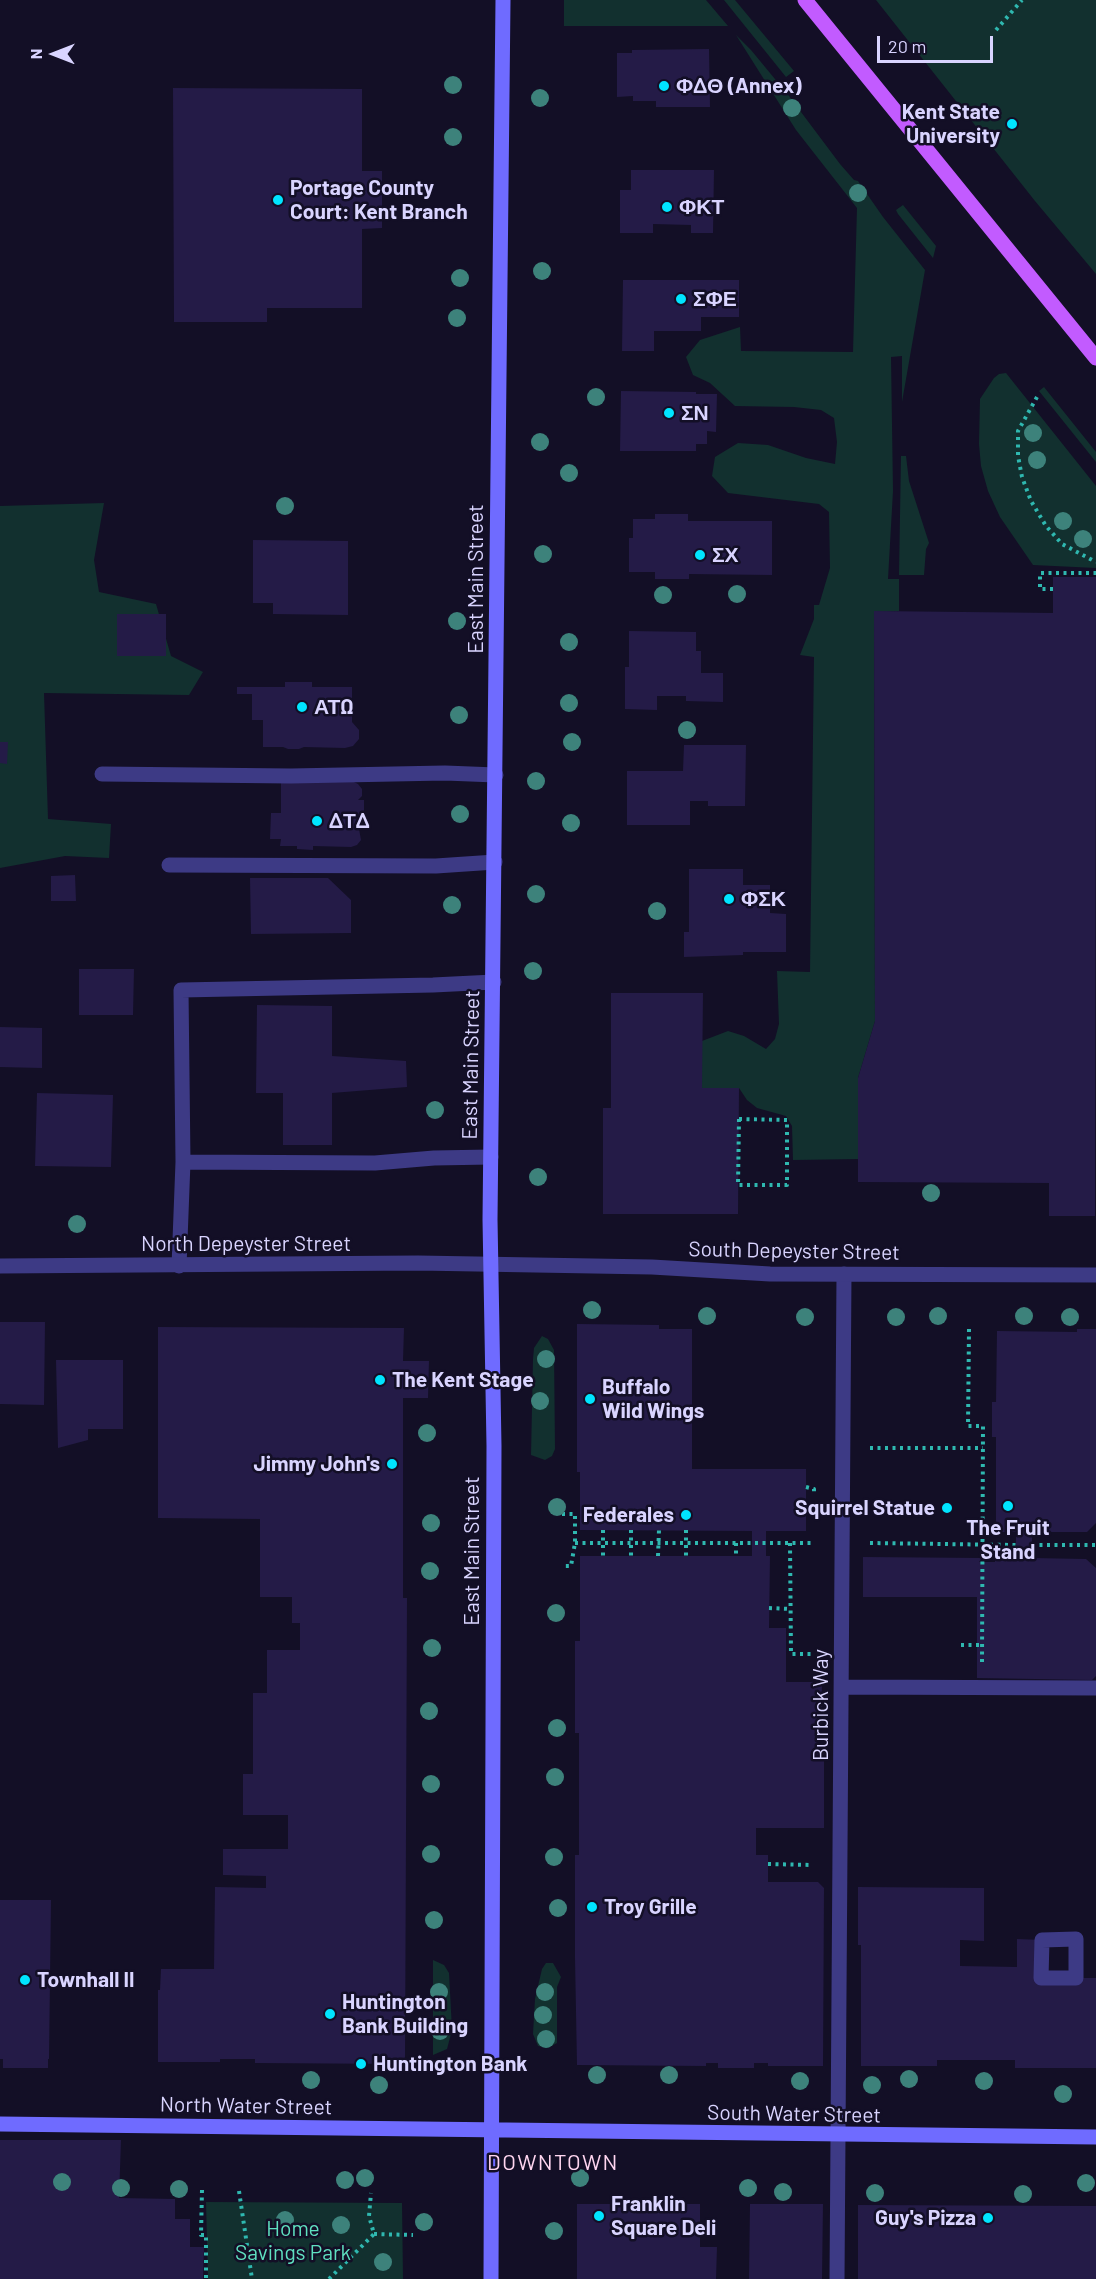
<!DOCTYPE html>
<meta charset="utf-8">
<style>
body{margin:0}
#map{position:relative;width:1096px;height:2279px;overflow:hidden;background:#130f26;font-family:Barlow,sans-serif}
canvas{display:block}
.north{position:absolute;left:24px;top:24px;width:60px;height:60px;-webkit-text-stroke:4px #130f26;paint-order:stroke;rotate:270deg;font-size:16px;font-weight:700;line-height:24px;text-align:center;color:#d9d4ff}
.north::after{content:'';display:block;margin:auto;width:21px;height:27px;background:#d9d4ff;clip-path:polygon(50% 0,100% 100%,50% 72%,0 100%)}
.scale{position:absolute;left:877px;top:36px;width:116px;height:27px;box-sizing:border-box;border:3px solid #d9d4ff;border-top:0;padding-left:8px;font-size:18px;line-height:21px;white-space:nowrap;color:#d9d4ff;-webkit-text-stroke:4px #130f26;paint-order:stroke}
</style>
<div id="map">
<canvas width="1096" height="2279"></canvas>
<div class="north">N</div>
<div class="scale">20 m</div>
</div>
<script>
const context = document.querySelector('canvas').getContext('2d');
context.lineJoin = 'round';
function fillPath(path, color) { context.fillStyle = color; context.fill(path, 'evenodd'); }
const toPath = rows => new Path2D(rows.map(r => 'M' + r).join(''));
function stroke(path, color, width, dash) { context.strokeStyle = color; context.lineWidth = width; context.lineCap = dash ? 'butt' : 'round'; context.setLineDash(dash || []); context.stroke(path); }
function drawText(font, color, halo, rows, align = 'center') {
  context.font = font + ' Barlow,sans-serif'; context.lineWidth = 5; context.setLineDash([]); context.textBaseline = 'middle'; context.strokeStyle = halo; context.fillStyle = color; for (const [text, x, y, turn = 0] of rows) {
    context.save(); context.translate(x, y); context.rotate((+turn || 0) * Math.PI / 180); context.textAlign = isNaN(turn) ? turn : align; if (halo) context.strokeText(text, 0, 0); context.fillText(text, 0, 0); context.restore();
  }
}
const green = toPath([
 [564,0,706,0,728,26,564,26],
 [724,0,735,0,794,71,786,77],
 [876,0,1096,0,1096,274,1035,201],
 [736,35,751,50,789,96,840,164,854,180,858,181,883,217,925,270,902,402,902,356,891,357,893,491,888,579,899,579,899,611,874,612,875,1021,858,1078,858,1159,793,1160,792,1126,786,1116,757,1108,747,1100,739,1088,702,1088,702,1041,728,1031,744,1036,766,1049,775,1039,779,1024,777,971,810,972,814,657,800,655,814,619,814,605,819,605,830,568,829,512,819,504,728,493,712,476,715,457,738,443,768,445,806,458,835,464,837,442,834,418,821,410,794,407,735,406,710,383,693,375,686,357,700,340,740,327,741,351,853,352,857,208,796,130],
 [903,205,936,246,933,258,898,214,896,210],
 [1006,373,1096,486,1096,568,1033,565,1000,517,988,491,981,466,979,444,980,399,994,378,999,374],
 [1044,387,1096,452,1096,462,1039,391],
 [901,456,906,456,909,481,929,543,926,549,924,575,899,575],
 [104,503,94,560,99,592,156,604,171,656,203,672,189,695,44,693,48,819,111,824,109,858,65,856,0,868,0,506],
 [542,1336,548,1339,554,1350,555,1449,552,1456,545,1460,531,1455,533,1359,534,1348],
 [433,1960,444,1965,449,1973,452,2030,447,2049,433,2055],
 [546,1963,553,1963,561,1977,557,1987,557,2043,548,2048,538,2046,533,2034,535,1999,542,1969],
 [206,2202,402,2203,403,2279,208,2279]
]);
const building = toPath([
 [709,49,710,107,656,107,656,101,633,101,633,96,617,97,617,53,632,53,632,50],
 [173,88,362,89,362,171,382,171,382,228,362,229,362,308,267,308,267,322,174,322],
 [631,170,714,170,713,233,691,233,691,225,653,224,653,233,620,233,620,190,631,190],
 [623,280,739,280,739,317,701,317,701,331,654,331,654,351,622,351],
 [621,391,696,392,696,394,717,394,716,432,707,431,707,444,696,444,696,451,620,451],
 [655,514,688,514,688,521,772,521,772,575,689,574,689,579,655,579,655,572,629,572,629,538,633,538,633,519,655,519],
 [253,540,348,541,348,615,273,614,273,603,253,603],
 [1053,577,1096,577,1095,1216,1049,1216,1049,1183,858,1182,858,1078,875,1021,874,611,1053,613],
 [117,614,166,614,166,656,117,656],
 [629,631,696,632,696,651,701,651,701,673,723,673,723,702,686,701,686,696,657,696,657,710,625,709,625,667,629,667],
 [285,682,312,682,312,687,352,687,352,722,359,730,359,739,353,746,345,748,304,747,299,749,288,749,283,747,263,747,263,720,252,720,252,694,237,694,237,687,285,687],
 [0,742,8,742,7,764,0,763],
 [684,745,746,745,745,806,708,806,708,801,690,801,690,825,627,825,627,771,683,771],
 [281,781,352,781,358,784,362,789,362,796,358,800,364,800,364,829,359,829,361,840,357,845,351,847,313,846,313,850,297,849,297,846,280,846,281,839,270,839,271,813,281,813],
 [689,869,743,869,743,885,770,885,770,913,786,914,786,952,743,952,743,955,684,957,684,932,689,932],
 [75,875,76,901,51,901,51,876],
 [250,878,328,878,351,900,351,933,251,934],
 [79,969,134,969,133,1015,79,1015],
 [611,993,703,993,702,1088,739,1088,738,1214,603,1214,603,1108,611,1108],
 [257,1005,332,1006,332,1056,406,1061,407,1087,332,1093,332,1145,283,1145,283,1093,256,1093],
 [0,1027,42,1028,42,1068,0,1067],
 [37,1093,113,1095,111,1167,35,1166],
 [0,1322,45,1322,44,1405,0,1404],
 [577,1324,659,1325,659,1329,692,1329,692,1469,806,1469,806,1531,766,1531,766,1556,770,1556,769,1628,786,1628,786,1682,822,1682,821,1734,824,1734,824,1828,756,1828,756,1855,768,1855,768,1882,818,1882,824,1888,823,2066,768,2066,768,2063,754,2063,754,2068,718,2068,718,2063,706,2063,706,2066,577,2065,575,1958,575,1855,579,1855,579,1733,575,1733,575,1641,580,1641,580,1556,752,1556,752,1531,580,1530,580,1472,577,1472],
 [158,1327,404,1328,403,1361,429,1361,428,1398,403,1398,403,1598,407,1598,405,2064,255,2063,255,2059,220,2059,220,2062,158,2062,158,1990,160,1990,161,1969,214,1969,215,1887,266,1888,266,1876,223,1875,223,1849,288,1849,288,1815,243,1815,243,1774,253,1774,253,1693,267,1693,267,1650,300,1650,300,1623,292,1623,292,1597,260,1597,260,1519,158,1518],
 [1077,1329,1096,1329,1096,1523,1087,1532,1032,1532,1032,1558,1086,1559,1096,1568,1096,1676,1092,1680,977,1678,977,1597,863,1597,863,1557,982,1558,979,1562,995,1562,995,1558,1016,1558,1016,1532,996,1532,996,1437,992,1437,992,1402,996,1402,997,1331,1077,1332],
 [56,1360,123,1360,123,1429,88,1429,88,1440,58,1448],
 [858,1887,984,1888,984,1941,960,1940,960,1966,1017,1967,1017,1939,1042,1940,1041,1978,1096,1978,1096,2068,1015,2068,1015,2060,937,2060,937,2066,861,2066,861,1945,858,1945],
 [0,1900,51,1900,49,2059,48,2059,48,2068,3,2068,3,2059,0,2059],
 [0,2140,121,2140,119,2198,175,2199,175,2219,190,2219,190,2247,204,2247,203,2279,0,2279],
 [577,2204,700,2204,700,2247,717,2247,716,2279,577,2279],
 [750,2204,823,2204,822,2279,749,2279],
 [858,2205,1096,2206,1096,2279,858,2279]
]);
const path = toPath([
 [996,30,1022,0],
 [1037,397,1018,431,1018,456,1022,477,1031,501,1046,526,1062,544,1096,562],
 [1053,589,1040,589,1040,573,1096,573],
 [739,1119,787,1120,787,1185,738,1185,739,1119],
 [969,1329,968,1426,983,1426,982,1662],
 [870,1448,983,1448],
 [806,1487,814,1489,814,1492],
 [562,1514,575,1514,575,1543,571,1566,562,1566],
 [603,1530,603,1556],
 [631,1530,631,1556],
 [686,1530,686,1556],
 [575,1543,814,1543],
 [736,1543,736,1556],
 [790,1543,791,1654,815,1654],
 [870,1543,1016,1545],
 [1032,1545,1096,1545],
 [658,1556,659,1530],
 [769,1608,790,1609],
 [961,1645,982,1645],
 [768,1864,813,1865],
 [202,2190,201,2235,206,2235,206,2279],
 [239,2191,252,2279],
 [374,2234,413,2235],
 [329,2279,374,2234,369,2216,371,2193]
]);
const lane = toPath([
 [102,774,291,776,445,773,496,775],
 [169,865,436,866,495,862],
 [183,1162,375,1163,434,1158,491,1157],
 [179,1266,183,1162,181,990,433,985,494,982],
 [842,1687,1096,1688],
 [837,2279,844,1274]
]);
const street = toPath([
 [0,1266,418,1263,652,1267,770,1274,1096,1275],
 [1076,1939,1076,1978,1041,1978,1042,1940,1076,1939]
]);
const secondary = toPath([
 [0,2124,1096,2137],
 [491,2279,494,1446,490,1219,503,0]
]);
const primary = toPath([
 [805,0,1096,358]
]);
const trees = [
 [453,85],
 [540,98],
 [792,108],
 [453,137],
 [858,193],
 [542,271],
 [460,278],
 [457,318],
 [596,397],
 [1033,433],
 [540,442],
 [1037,460],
 [569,473],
 [285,506],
 [1063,521],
 [1083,539],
 [543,554],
 [737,594],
 [663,595],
 [457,621],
 [569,642],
 [569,703],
 [459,715],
 [687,730],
 [572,742],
 [536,781],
 [460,814],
 [571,823],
 [536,894],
 [452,905],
 [657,911],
 [533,971],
 [435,1110],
 [538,1177],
 [931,1193],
 [77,1224],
 [592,1310],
 [707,1316],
 [938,1316],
 [1024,1316],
 [805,1317],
 [896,1317],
 [1070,1317],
 [546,1359],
 [540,1401],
 [427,1433],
 [557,1507],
 [431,1523],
 [430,1571],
 [556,1613],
 [432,1648],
 [429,1711],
 [557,1728],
 [555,1777],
 [431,1784],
 [431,1854],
 [554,1857],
 [558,1908],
 [434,1920],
 [439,1992],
 [545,1992],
 [543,2015],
 [440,2031],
 [546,2039],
 [597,2075],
 [669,2075],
 [909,2079],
 [311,2080],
 [800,2081],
 [984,2081],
 [379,2085],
 [872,2085],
 [1063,2094],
 [365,2178],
 [580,2178],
 [345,2180],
 [62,2182],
 [1086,2183],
 [121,2188],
 [748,2188],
 [179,2189],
 [783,2192],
 [875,2193],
 [1023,2194],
 [285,2220],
 [424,2222],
 [341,2225],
 [554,2231],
 [383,2262]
];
const markers = [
 [664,86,6,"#00e5ff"],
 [1012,124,6,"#00e5ff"],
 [278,200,6,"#00e5ff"],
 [667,207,6,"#00e5ff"],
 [681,299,6,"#00e5ff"],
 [669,413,6,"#00e5ff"],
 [700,555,6,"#00e5ff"],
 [302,707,6,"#00e5ff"],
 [317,821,6,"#00e5ff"],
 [729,899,6,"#00e5ff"],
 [380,1380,6,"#00e5ff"],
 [590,1399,6,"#00e5ff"],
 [392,1464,6,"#00e5ff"],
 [1008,1506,6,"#00e5ff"],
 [947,1508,6,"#00e5ff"],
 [686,1515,6,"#00e5ff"],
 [592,1907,6,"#00e5ff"],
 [25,1980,6,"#00e5ff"],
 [330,2014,6,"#00e5ff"],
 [361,2064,6,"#00e5ff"],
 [599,2216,6,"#00e5ff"],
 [988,2218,6,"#00e5ff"]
];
const poiNames = [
 ["ΦΔΘ (Annex)",676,86],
 ["Kent State",1000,112,"right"],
 ["University",1000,136,"right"],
 ["Portage County",290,188],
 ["Court: Kent Branch",290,212],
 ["ΦΚΤ",679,207],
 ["ΣΦΕ",693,299],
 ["ΣΝ",681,413],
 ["ΣΧ",712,555],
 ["ΑΤΩ",314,707],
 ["ΔΤΔ",329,821],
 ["ΦΣΚ",741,899],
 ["The Kent Stage",392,1380],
 ["Buffalo",602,1387],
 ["Wild Wings",602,1411],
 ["Jimmy John's",380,1464,"right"],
 ["Squirrel Statue",935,1508,"right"],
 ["Federales",674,1515,"right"],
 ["The Fruit",1008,1528,"center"],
 ["Stand",1008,1552,"center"],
 ["Troy Grille",604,1907],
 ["Townhall II",37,1980],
 ["Huntington",342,2002],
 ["Bank Building",342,2026],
 ["Huntington Bank",373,2064],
 ["Franklin",611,2204],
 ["Square Deli",611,2228],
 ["Guy's Pizza",976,2218,"right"]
];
const streetNames = [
 ["East Main Street",476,579,-90],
 ["East Main Street",471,1065,-89],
 ["North Depeyster Street",246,1244],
 ["South Depeyster Street",794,1251,1],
 ["East Main Street",472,1551,-90],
 ["Burbick Way",821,1705,-90],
 ["North Water Street",246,2106,1],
 ["South Water Street",794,2114,1]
];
const parkNames = [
 ["Home",293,2229],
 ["Savings Park",293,2253]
];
const neighbourhoodNames = [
 ["DOWNTOWN",553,2163]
];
fillPath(green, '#12302f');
fillPath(building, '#241b47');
stroke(path, '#2fb8b0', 4, [3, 4.5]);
stroke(lane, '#3d3a85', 15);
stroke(street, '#3d3a85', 15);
stroke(secondary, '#6f6bff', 15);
stroke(primary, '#c25bff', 15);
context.fillStyle = '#3d827b';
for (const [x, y] of trees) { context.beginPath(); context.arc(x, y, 9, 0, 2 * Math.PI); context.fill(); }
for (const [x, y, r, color] of markers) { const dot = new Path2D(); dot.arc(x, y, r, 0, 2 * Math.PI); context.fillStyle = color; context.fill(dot); stroke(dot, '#130f26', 2); }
drawText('bold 21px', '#d9d4ff', '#130f26', poiNames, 'left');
drawText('21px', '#d9d4ff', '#130f26', streetNames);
drawText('21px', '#5fe0c0', '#130f26', parkNames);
context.letterSpacing = '1.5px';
drawText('22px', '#ffd6f0', '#130f26', neighbourhoodNames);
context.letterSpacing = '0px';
</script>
